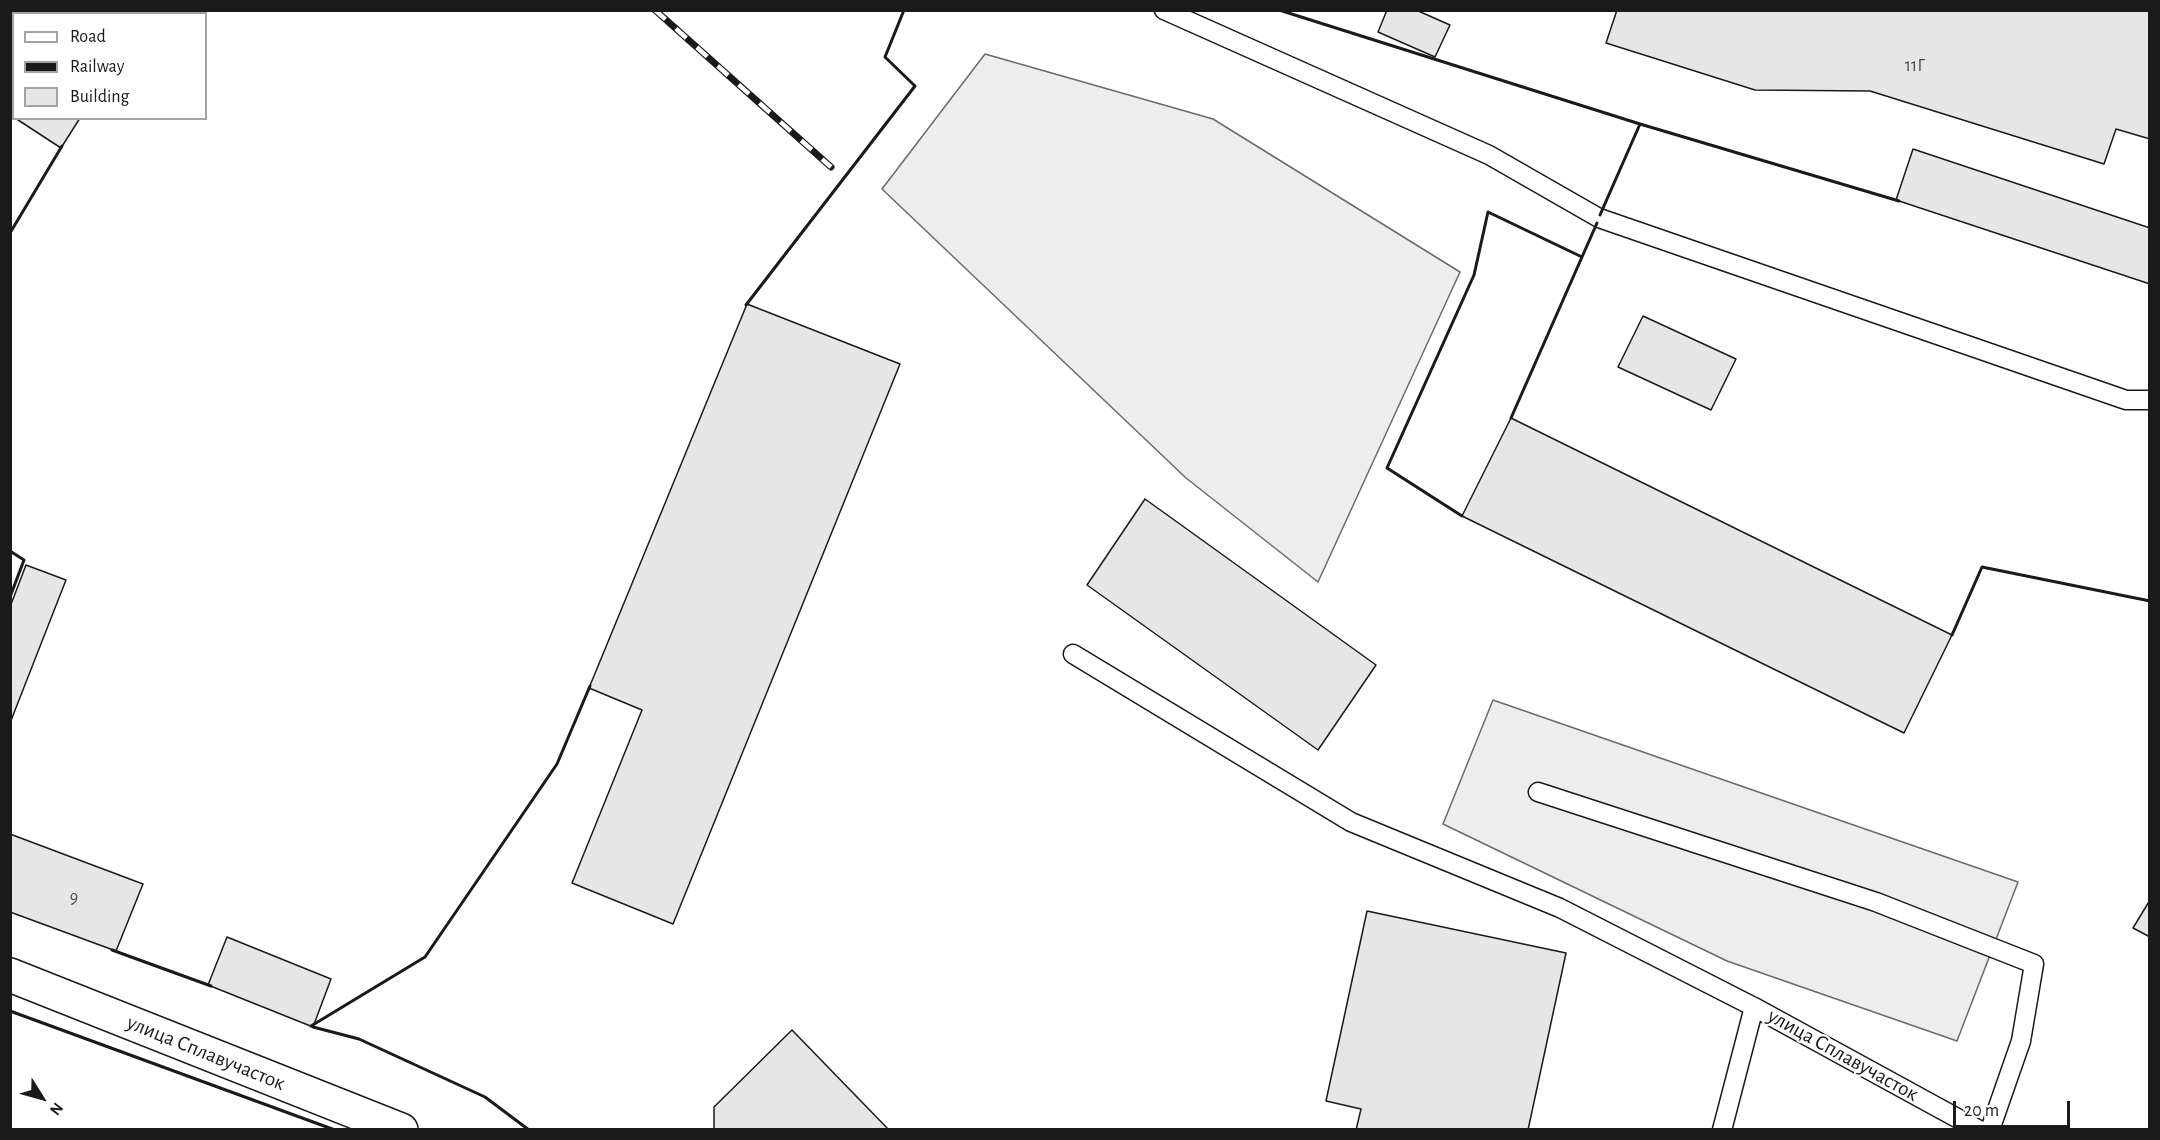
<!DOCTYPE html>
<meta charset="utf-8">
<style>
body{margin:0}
#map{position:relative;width:2160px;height:1140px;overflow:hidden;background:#fff;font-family:"Alegreya Sans",sans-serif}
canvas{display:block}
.frame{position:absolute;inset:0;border:12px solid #1a1a1a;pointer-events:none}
.legend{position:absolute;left:12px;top:12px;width:195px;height:108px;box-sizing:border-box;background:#fff;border:2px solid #a3a3a3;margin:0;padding:8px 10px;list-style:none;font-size:18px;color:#1a1a1a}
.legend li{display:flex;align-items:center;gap:12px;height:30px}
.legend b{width:30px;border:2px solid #a3a3a3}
.north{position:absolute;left:12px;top:1068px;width:60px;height:60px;-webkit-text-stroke:4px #fff;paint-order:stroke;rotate:127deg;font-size:16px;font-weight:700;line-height:24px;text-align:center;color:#1a1a1a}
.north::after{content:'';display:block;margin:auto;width:21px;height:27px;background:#1a1a1a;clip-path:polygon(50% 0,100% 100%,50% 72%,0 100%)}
.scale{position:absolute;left:1953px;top:1101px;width:117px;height:27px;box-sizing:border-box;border:3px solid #1a1a1a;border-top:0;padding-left:8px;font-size:18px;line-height:21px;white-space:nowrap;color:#1a1a1a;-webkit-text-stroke:4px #fff;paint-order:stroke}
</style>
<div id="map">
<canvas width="2160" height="1140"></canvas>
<div class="frame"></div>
<ul class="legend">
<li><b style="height:8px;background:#fff"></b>Road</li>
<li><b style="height:8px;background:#1a1a1a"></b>Railway</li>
<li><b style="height:16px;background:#e6e6e6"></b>Building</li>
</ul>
<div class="north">N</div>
<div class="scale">20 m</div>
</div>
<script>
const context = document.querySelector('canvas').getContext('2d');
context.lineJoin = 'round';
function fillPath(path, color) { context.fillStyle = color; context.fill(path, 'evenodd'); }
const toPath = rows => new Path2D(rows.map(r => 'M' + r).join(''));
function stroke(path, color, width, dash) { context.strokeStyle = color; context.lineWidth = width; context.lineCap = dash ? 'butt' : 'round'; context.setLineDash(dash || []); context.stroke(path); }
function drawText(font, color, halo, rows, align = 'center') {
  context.font = font + ' "Alegreya Sans",sans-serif'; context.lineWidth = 4.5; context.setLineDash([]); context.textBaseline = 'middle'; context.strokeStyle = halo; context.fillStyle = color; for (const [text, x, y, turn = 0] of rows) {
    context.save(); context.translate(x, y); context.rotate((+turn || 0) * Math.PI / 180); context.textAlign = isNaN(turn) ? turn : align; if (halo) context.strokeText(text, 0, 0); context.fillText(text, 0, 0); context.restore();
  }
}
const parking = toPath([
 [985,54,1213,119,1460,272,1318,582,1186,478,882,189,985,54],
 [1493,700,2018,882,1957,1041,1727,961,1443,824,1493,700]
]);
const building = toPath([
 [70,10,148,10,146,14,68,14,70,10],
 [1387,10,1416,10,1450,25,1435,57,1378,32,1387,10],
 [1617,10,2150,10,2150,139,2116,129,2104,164,1870,91,1755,90,1606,43,1617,10],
 [14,100,14,117,10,116,14,100],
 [15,118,80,118,61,148,15,118],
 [1913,149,2150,228,2150,284,1896,200,1913,149],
 [747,304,900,364,673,924,572,883,642,710,589,688,747,304],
 [1643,316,1736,359,1711,410,1618,367,1643,316],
 [1511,418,1952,635,1904,733,1462,516,1511,418],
 [1145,499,1376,665,1318,750,1087,585,1145,499],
 [26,565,66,580,10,723,10,607,26,565],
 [10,834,143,884,116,951,10,912,10,834],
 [2150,900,2150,937,2133,928,2150,900],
 [1367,911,1566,953,1528,1130,1356,1130,1361,1109,1326,1101,1367,911],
 [227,937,331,979,313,1027,208,985,227,937],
 [792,1030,889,1130,714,1130,714,1107,792,1030]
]);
const lane = toPath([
 [1164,10,1489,155,1599,218,2126,400,2150,400],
 [1073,654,1351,822,1560,908,1754,1007],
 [1538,792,1876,902,2034,964,2021,1041,1990,1130],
 [1722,1130,1754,1007,1979,1130]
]);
const street = toPath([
 [10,975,401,1130]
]);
const rail = toPath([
 [655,10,831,167]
]);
const wall = toPath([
 [1279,10,1640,124,1899,201],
 [1600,215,1640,124],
 [10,233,62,146],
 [746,305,915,86,885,57,904,10],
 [1511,418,1597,223],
 [1462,516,1387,468,1474,275,1488,212,1582,257],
 [10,551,24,560,10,597],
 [1952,635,1982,567,2150,601],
 [112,950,211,986],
 [10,1011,335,1130],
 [311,1026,425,957,557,764,590,686],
 [313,1027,359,1039,485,1097,529,1130]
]);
const numberNames = [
 ["11Г",1915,66],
 ["9",74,898]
];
const streetNames = [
 ["улица Сплавучасток",206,1053,22],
 ["улица Сплавучасток",1843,1055,29]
];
fillPath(parking, '#ededed');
stroke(parking, '#6a6a6a', 1.5);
fillPath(building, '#e6e6e6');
stroke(building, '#1a1a1a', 1.5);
stroke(lane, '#1a1a1a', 21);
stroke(street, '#1a1a1a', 36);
stroke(lane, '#fff', 18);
stroke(street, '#fff', 33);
stroke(rail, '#1a1a1a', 7);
stroke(rail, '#fff', 4.5, [14]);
stroke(wall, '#1a1a1a', 3);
drawText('18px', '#4d4d4d', null, numberNames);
drawText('21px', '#1a1a1a', '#fff', streetNames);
</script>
